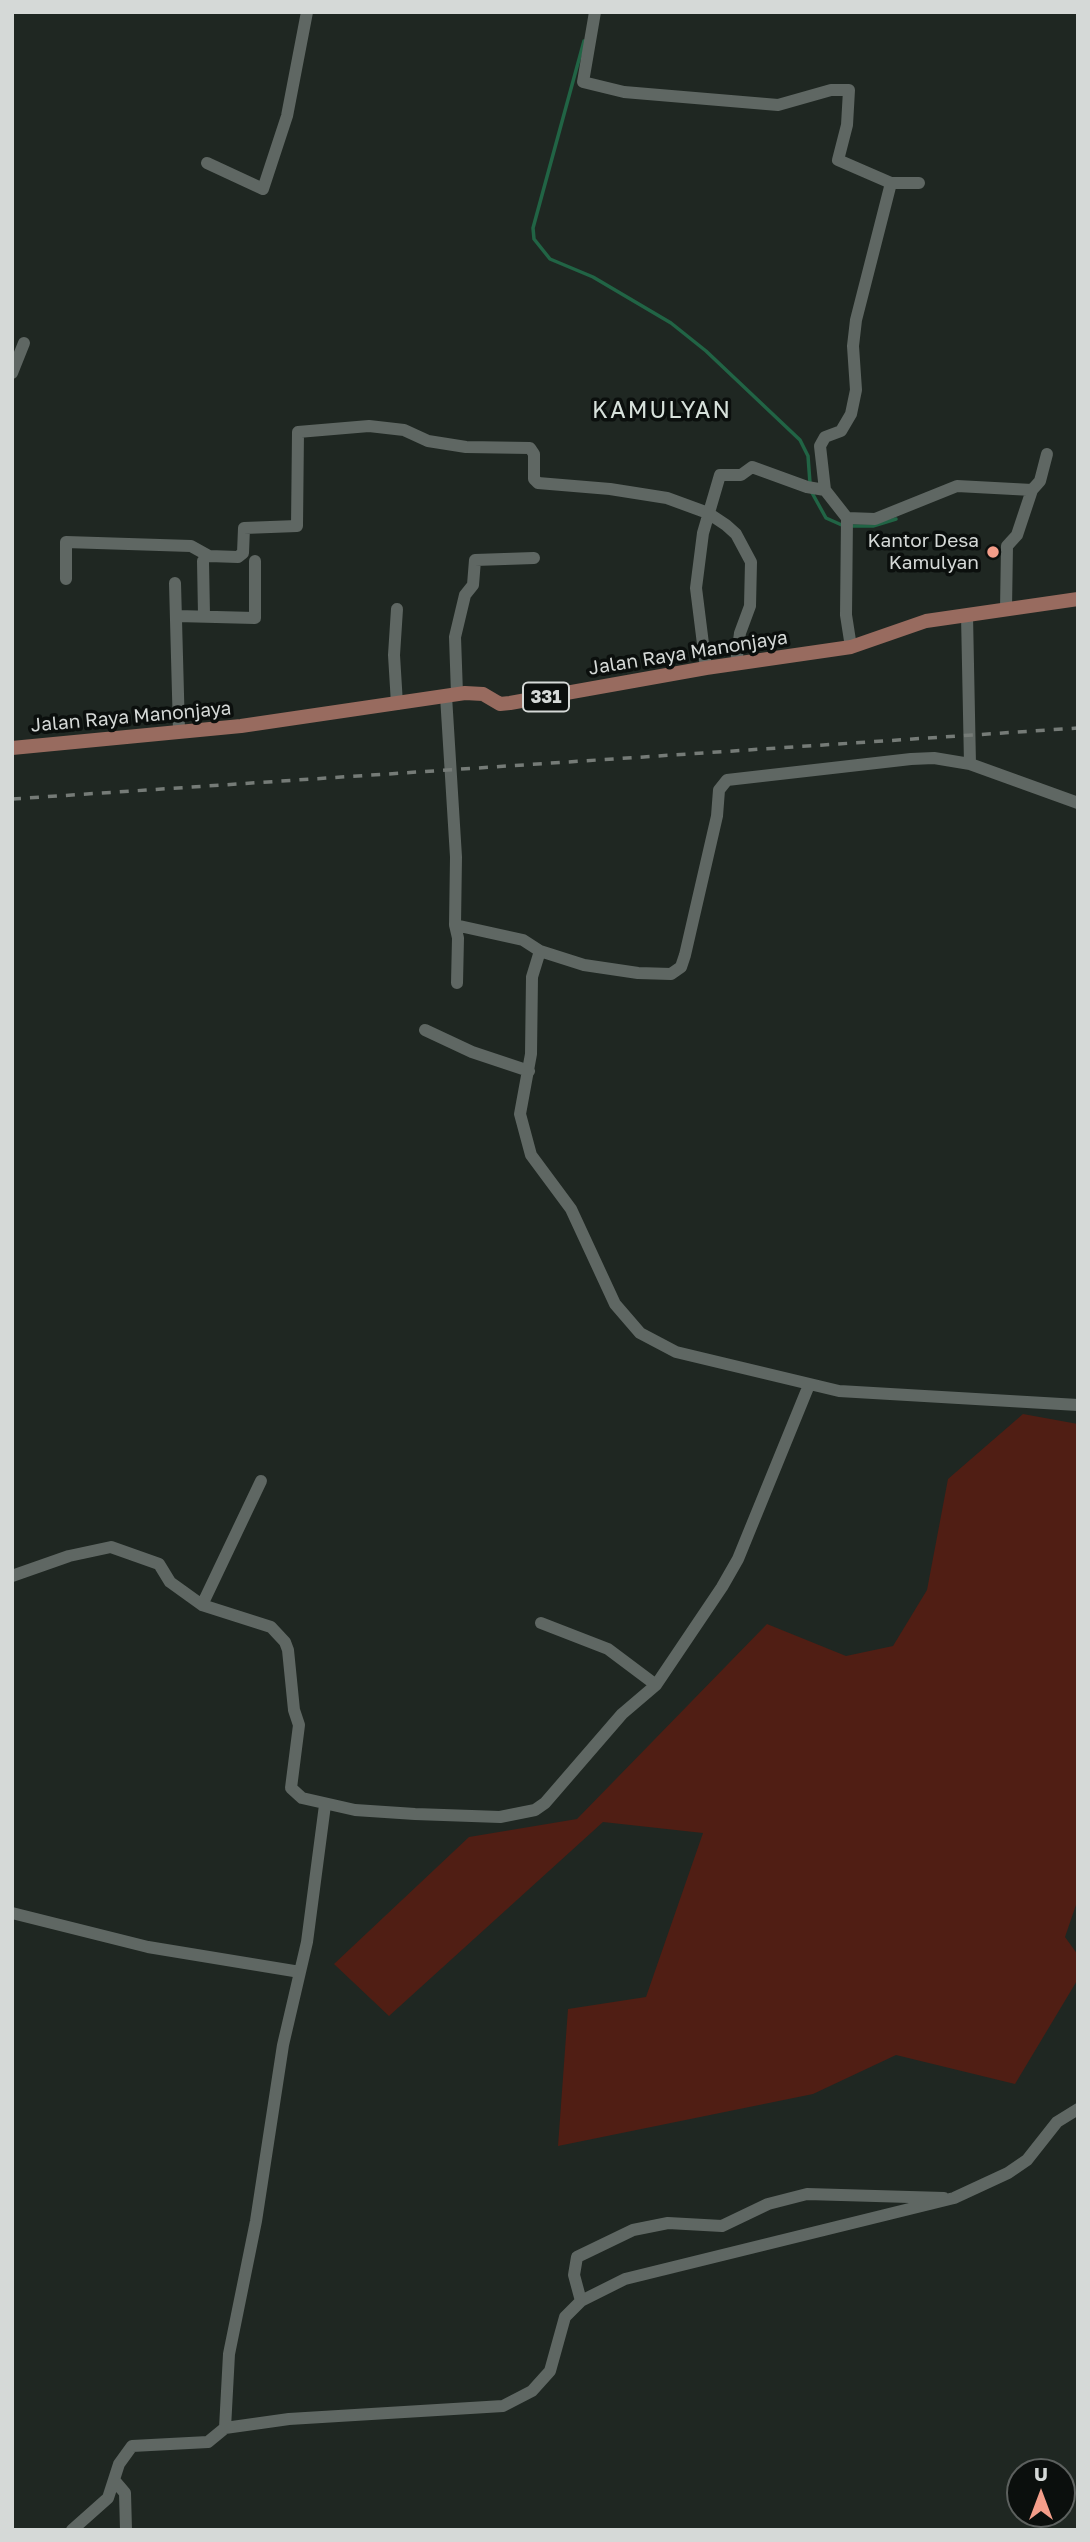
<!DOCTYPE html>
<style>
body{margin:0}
#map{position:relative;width:1090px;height:2542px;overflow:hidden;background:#1f2722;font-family:"Golos Text",sans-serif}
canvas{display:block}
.frame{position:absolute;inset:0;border:14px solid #d5d9d7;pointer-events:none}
.north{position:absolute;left:1006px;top:2458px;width:70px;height:70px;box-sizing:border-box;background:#0b0f0d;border:2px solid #5c605e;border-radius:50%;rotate:0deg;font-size:19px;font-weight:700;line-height:28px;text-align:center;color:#d5d9d7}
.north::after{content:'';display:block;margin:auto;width:24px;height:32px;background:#f49e8a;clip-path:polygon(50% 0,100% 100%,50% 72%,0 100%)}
</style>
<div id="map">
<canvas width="1090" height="2542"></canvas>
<div class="frame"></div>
<div class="north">U</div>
</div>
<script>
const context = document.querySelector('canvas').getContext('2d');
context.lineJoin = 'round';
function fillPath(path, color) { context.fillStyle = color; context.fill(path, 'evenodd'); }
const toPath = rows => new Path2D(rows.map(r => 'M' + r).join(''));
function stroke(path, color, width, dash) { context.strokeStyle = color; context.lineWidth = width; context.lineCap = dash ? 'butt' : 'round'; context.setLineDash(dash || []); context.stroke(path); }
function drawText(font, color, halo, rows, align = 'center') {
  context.font = font + ' "Golos Text",sans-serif'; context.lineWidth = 7; context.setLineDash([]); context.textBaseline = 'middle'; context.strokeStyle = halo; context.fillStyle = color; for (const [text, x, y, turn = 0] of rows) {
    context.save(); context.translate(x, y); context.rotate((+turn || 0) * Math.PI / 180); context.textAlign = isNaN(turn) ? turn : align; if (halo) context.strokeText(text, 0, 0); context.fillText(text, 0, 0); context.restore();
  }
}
const green = toPath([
 [1023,1414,1078,1424,1078,1899,1065,1937,1078,1955,1078,1979,1015,2084,896,2055,813,2094,558,2146,568,2009,646,1997,703,1833,603,1822,389,2016,334,1964,469,1837,577,1819,767,1624,846,1656,893,1646,927,1590,948,1479]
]);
const stream = toPath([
 [584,41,533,228,534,239,550,259,593,277,671,323,706,351,800,440,808,456,810,483],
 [811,491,826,518,844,526,873,526,896,519]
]);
const minor = toPath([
 [595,12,583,82,624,92,778,105,831,90,849,90,847,125,838,160,891,183],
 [207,163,263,189,287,116,307,12],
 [12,373,24,343],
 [847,518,875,519,957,486,1032,490],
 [203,561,204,615],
 [66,579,66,542,191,546,209,556,238,557,243,553,244,528,297,526,298,432,369,426,404,430,428,441,466,447,530,448,534,454,534,479,538,483,610,489,667,498,708,513,726,525,736,534,751,562,750,606,740,633,736,664],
 [175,583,179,731],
 [397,609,394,655,397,704],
 [1006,609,1007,546,1017,535,1032,490,1040,481,1047,454],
 [177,616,255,618,255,561],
 [851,647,846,615,847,518,825,490,820,446,825,437,841,431,851,414,856,390,853,346,856,320,891,183,919,183],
 [706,668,696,588,703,533,720,475,741,475,752,467,807,487,825,490],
 [457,694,455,637,465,595,473,585,475,560,534,558],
 [446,696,456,857,455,925,523,940,540,951,584,965,638,973,671,974,681,967,685,955,717,816,719,790,727,780,911,759,934,758,970,764,967,615],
 [970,764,1078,803],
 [455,925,458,938,457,983],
 [540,951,532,977,531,1054,520,1114,531,1155,571,1209,615,1304,640,1333,676,1352,839,1391,1078,1405],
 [425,1030,472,1052,529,1071],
 [12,1576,69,1556,111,1547,159,1564,170,1582,202,1605,271,1627,285,1642,288,1650,294,1710,299,1725,291,1788,302,1798,355,1810,415,1814,500,1817,535,1810,545,1803,622,1714,656,1685,722,1587,738,1559,809,1385],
 [202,1605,261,1481],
 [541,1623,608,1649,656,1685],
 [12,1913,148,1947,300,1972],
 [581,2301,574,2275,577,2257,633,2230,668,2223,722,2226,768,2204,807,2194,944,2198],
 [225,2428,289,2419,503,2406,532,2391,550,2371,565,2317,581,2301,625,2279,954,2198,1008,2173,1027,2160,1057,2122,1078,2109],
 [114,2480,125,2493,126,2530],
 [72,2530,108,2498,119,2464,132,2446,208,2442,225,2428,229,2354,256,2221,283,2045,307,1942,325,1805]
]);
const major = toPath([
 [12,748,241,726,465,693,483,694,500,704,510,703,706,668,851,647,926,621,1078,599]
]);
const rail = toPath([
 [12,799,1078,728]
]);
const markers = [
 [993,552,7,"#f49e8a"]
];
const shields = [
 [546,697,46]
];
const shieldNames = [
 ["331",546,697]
];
const poiNames = [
 ["Kantor Desa",979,541],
 ["Kamulyan",979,563]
];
const streetNames = [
 ["Jalan Raya Manonjaya",688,653,-9],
 ["Jalan Raya Manonjaya",131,717,-5]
];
const quarterNames = [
 ["KAMULYAN",662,411]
];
fillPath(green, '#501e14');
stroke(stream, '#216445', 3.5);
stroke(minor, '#5f6763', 12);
stroke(major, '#986b5f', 14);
stroke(rail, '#757b77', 3.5, [9, 9]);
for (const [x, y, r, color] of markers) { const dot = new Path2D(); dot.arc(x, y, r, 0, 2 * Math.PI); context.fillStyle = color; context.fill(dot); stroke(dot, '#0b0f0d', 2.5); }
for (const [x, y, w] of shields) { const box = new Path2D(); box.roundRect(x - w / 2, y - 14.5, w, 29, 5); context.fillStyle = '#0b0f0d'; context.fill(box); stroke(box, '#d5d9d7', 2); }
drawText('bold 18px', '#d5d9d7', null, shieldNames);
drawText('19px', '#d5d9d7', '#0b0f0d', poiNames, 'right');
drawText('19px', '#d5d9d7', '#0b0f0d', streetNames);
context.letterSpacing = '2px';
drawText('23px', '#d7e1db', '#0b0f0d', quarterNames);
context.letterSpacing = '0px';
</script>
